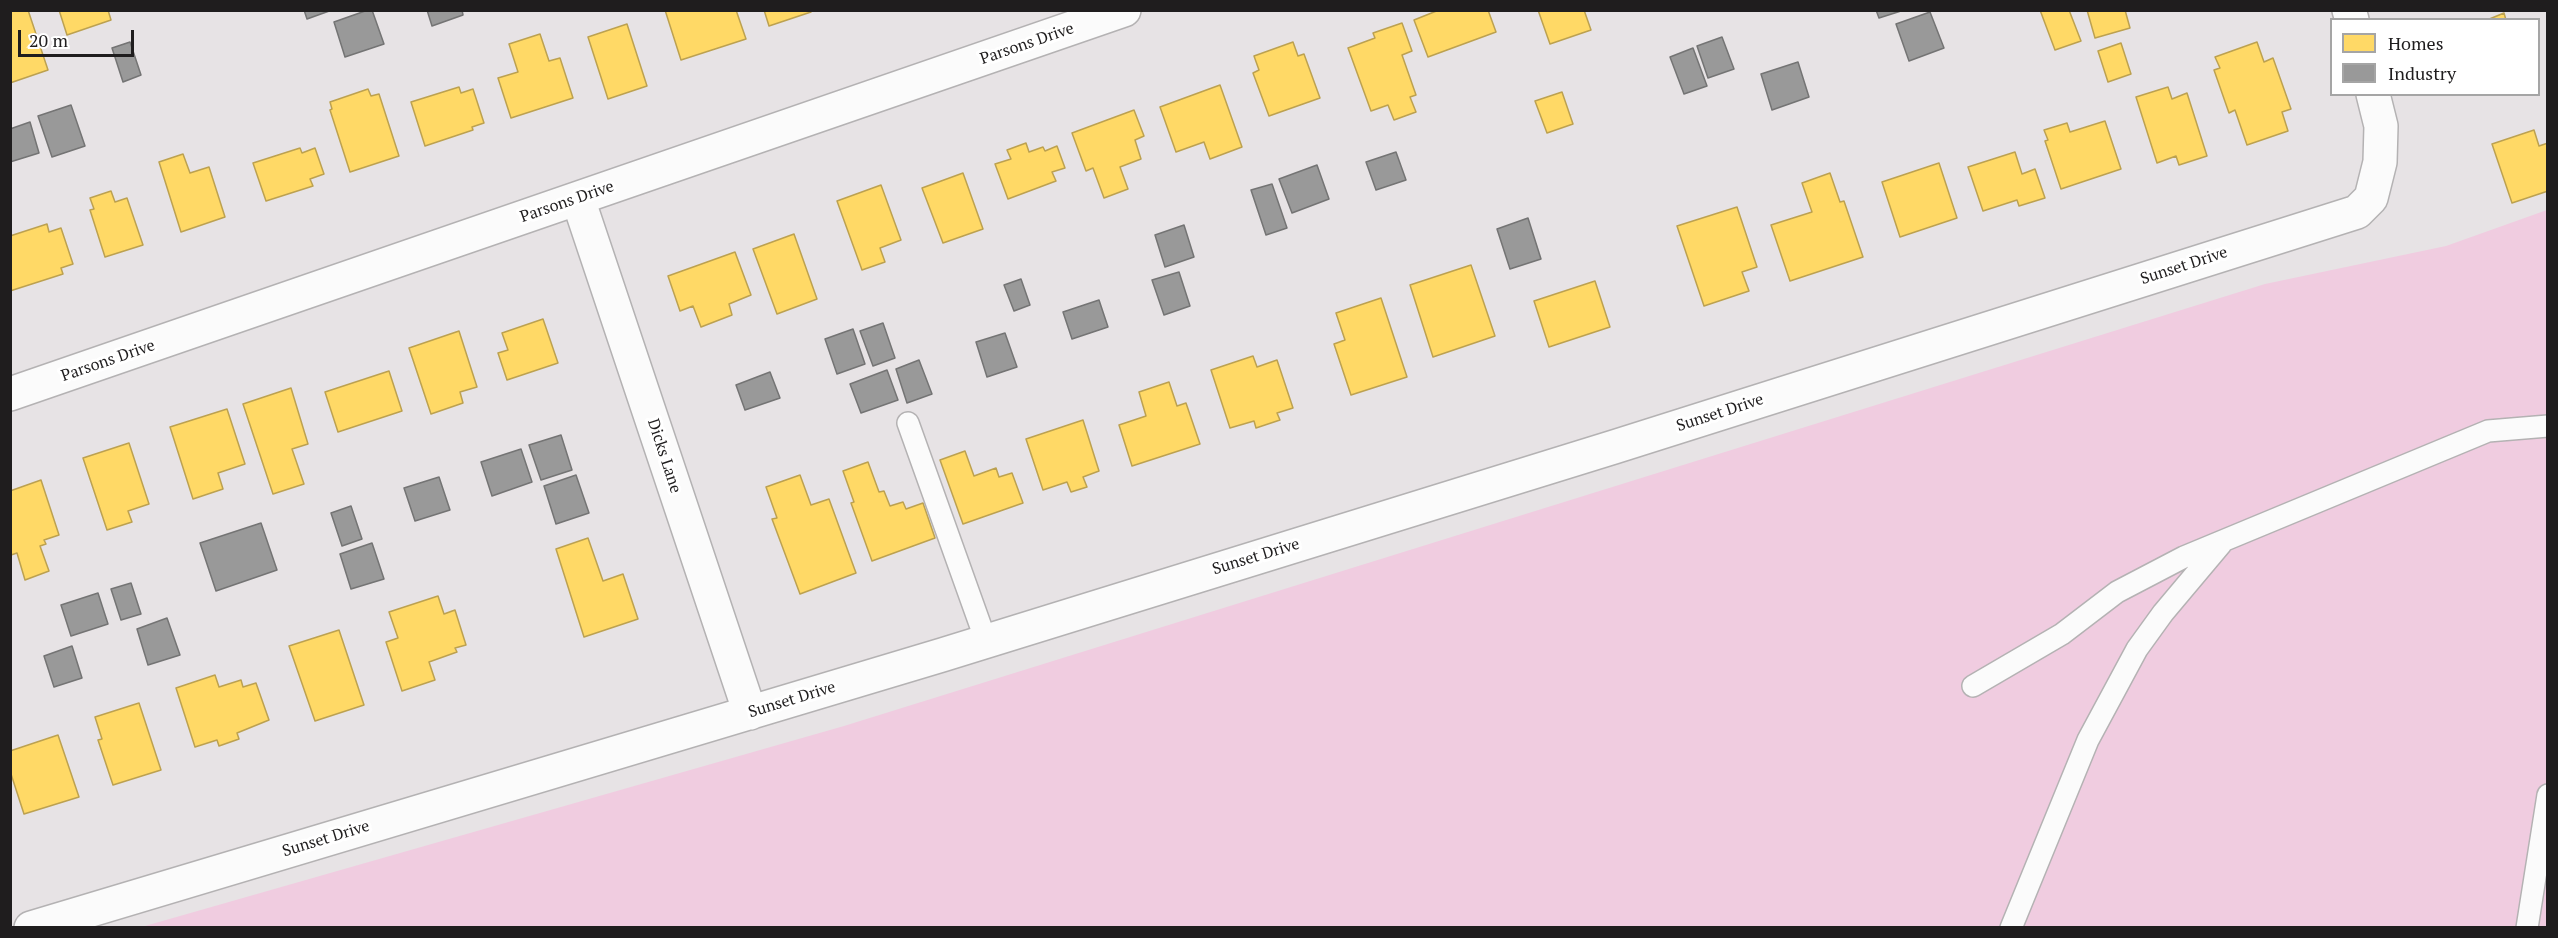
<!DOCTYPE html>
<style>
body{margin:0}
#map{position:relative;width:2558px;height:938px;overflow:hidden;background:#e7e3e5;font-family:"PT Serif",serif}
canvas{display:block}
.frame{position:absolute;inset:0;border:12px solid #1f1d1e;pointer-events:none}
.legend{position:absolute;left:2330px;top:18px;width:210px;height:78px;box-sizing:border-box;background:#fff;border:2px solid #a5a5a5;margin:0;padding:8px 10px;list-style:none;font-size:18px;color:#1f1d1e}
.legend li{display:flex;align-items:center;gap:12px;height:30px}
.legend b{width:30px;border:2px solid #a5a5a5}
.scale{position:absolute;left:18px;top:30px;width:116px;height:27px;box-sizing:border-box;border:3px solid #1f1d1e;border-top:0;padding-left:8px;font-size:18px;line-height:21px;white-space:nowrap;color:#1f1d1e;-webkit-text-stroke:4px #fff;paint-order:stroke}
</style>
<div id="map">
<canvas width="2558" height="938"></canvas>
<div class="frame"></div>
<ul class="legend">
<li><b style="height:16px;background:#ffd966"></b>Homes</li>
<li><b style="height:16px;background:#999"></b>Industry</li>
</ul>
<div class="scale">20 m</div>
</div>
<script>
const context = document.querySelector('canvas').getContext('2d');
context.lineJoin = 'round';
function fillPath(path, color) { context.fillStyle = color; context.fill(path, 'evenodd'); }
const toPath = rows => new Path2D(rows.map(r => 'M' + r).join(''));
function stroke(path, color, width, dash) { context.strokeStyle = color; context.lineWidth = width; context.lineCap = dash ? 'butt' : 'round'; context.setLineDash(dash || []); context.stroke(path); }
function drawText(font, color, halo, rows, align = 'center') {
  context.font = font + ' "PT Serif",serif'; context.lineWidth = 6; context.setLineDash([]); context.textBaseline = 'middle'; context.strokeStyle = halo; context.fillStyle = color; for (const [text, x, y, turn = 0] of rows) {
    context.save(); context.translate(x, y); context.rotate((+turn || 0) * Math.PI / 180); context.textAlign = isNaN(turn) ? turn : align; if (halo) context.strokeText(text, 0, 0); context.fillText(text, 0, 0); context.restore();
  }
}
const green = toPath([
 [2547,210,2547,927,138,928,844,726,2265,284,2446,246]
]);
const homes = toPath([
 [10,10,28,10,48,70,10,83,10,10],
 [59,10,108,10,111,20,67,35,59,10],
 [665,10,736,10,746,39,681,60,665,10],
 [764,10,811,10,811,12,769,26,764,10],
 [1439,10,1488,10,1496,32,1428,57,1414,20,1439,10],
 [1538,10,1584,10,1591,30,1550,44,1538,10],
 [2040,10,2069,10,2081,41,2055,50,2040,10],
 [2087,10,2125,10,2130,28,2095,38,2087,10],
 [2504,13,2506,20,2487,20,2504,13],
 [1402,23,1412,51,1402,55,1416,95,1410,97,1416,112,1394,120,1388,105,1371,111,1348,48,1375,38,1373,33,1402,23],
 [627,24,647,86,608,99,588,37,627,24],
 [540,34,549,61,560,58,573,98,511,118,498,78,518,72,509,44,540,34],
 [1293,42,1298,56,1304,54,1320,98,1269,116,1253,73,1259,70,1254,56,1293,42],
 [2257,42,2264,62,2273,58,2291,109,2282,112,2288,131,2247,145,2235,110,2229,113,2214,70,2220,68,2215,57,2257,42],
 [2121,43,2131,74,2108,82,2098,51,2121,43],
 [1220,85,1242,147,1210,159,1204,142,1176,152,1160,107,1220,85],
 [459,87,461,93,473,89,484,123,472,127,473,130,425,146,411,102,459,87],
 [2168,87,2172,99,2187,93,2207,156,2179,165,2176,156,2157,163,2136,97,2168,87],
 [368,89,371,96,379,94,399,156,350,172,330,110,332,109,330,102,368,89],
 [1562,92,1573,124,1547,133,1535,101,1562,92],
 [1134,110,1144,136,1135,140,1141,159,1120,167,1128,189,1104,198,1093,168,1086,171,1072,133,1134,110],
 [2105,121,2121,169,2061,189,2045,141,2048,140,2044,130,2067,123,2070,132,2105,121],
 [2534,130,2539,146,2548,143,2548,191,2512,203,2492,144,2534,130],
 [1026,143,1029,152,1043,147,1045,151,1057,146,1065,168,1052,172,1056,181,1008,199,995,164,1011,159,1007,150,1026,143],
 [300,148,302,153,315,148,324,174,310,179,313,186,266,201,253,163,300,148],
 [2015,152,2022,174,2035,169,2045,198,2019,206,2017,200,1983,211,1968,167,2015,152],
 [183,154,190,173,209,167,225,217,181,232,159,162,183,154],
 [1939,163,1957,218,1900,237,1882,182,1939,163],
 [963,173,983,229,943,243,922,188,963,173],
 [1830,173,1840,202,1844,201,1863,257,1790,281,1771,225,1812,212,1802,183,1830,173],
 [881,185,901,240,880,248,885,262,862,270,837,201,881,185],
 [111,191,115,202,127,198,143,245,105,257,90,210,94,209,90,198,111,191],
 [1737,207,1757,267,1742,272,1749,291,1704,306,1677,226,1737,207],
 [47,224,49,232,61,228,73,264,61,268,63,274,10,291,10,236,47,224],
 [794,234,817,299,777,314,753,249,794,234],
 [735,252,751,295,729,304,732,315,701,327,693,306,680,311,668,276,735,252],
 [1471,265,1495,336,1433,357,1410,285,1471,265],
 [1595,281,1610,327,1549,347,1534,301,1595,281],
 [1381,298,1407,377,1351,395,1334,344,1345,340,1336,313,1381,298],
 [543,319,558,363,507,380,498,353,508,350,502,333,543,319],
 [459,331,477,387,460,392,463,403,431,414,409,348,459,331],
 [1253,356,1257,367,1277,360,1293,408,1277,413,1280,420,1256,428,1254,421,1230,428,1211,370,1253,356],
 [389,371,402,411,338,432,325,392,389,371],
 [1169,382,1177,406,1186,403,1200,444,1132,466,1119,425,1146,416,1139,392,1169,382],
 [291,388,308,444,292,449,304,484,273,494,243,404,291,388],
 [227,409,245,464,218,473,223,489,193,499,170,427,227,409],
 [1083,420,1099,471,1083,477,1087,487,1071,492,1067,482,1043,490,1026,439,1083,420],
 [129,443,149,504,128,511,132,522,107,530,83,458,129,443],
 [965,451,974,476,996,468,999,477,1012,473,1023,503,963,524,940,460,965,451],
 [868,462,879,492,884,491,890,506,903,502,906,509,923,503,935,538,872,561,851,503,854,502,843,471,868,462],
 [800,475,811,505,829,499,856,573,800,594,772,519,777,518,766,487,800,475],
 [41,480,59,535,44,540,46,544,40,546,49,571,25,580,17,553,11,555,10,552,10,491,41,480],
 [588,538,603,581,623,574,638,619,584,637,556,549,588,538],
 [438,596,444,614,455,610,466,645,455,648,457,652,429,662,435,680,402,691,386,642,398,638,389,612,438,596],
 [339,630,364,705,315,721,289,646,339,630],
 [215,675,219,687,241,680,243,687,256,683,269,720,237,733,239,739,219,746,217,740,195,747,176,688,215,675],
 [139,703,161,770,113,785,98,740,102,739,95,717,139,703],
 [58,735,79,797,24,814,10,771,10,751,58,735]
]);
const industry = toPath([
 [304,10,332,10,307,19,304,10],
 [368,10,372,10,384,44,345,57,334,22,368,10],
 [427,10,462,10,463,15,432,26,427,10],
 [1876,10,1901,10,1901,11,1879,18,1876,10],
 [1930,12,1944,48,1909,61,1896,24,1930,12],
 [1722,37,1734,69,1708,78,1697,46,1722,37],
 [130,42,141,75,123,82,112,48,130,42],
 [1693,48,1707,86,1684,94,1670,57,1693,48],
 [1798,62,1809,97,1772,110,1761,74,1798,62],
 [71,105,85,146,52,157,38,116,71,105],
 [30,122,39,153,10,162,10,129,30,122],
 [1396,152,1406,180,1376,190,1366,162,1396,152],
 [1317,165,1329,199,1292,213,1279,179,1317,165],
 [1272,184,1287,228,1266,235,1251,190,1272,184],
 [1528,218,1541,259,1510,269,1497,229,1528,218],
 [1184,225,1194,257,1165,267,1155,235,1184,225],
 [1179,272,1190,306,1164,315,1152,280,1179,272],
 [1021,279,1030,305,1014,311,1004,285,1021,279],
 [1099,300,1108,327,1072,339,1063,312,1099,300],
 [883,323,895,358,873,366,860,331,883,323],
 [853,329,865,364,837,374,825,339,853,329],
 [1005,333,1017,367,987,377,976,342,1005,333],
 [919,360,932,394,907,403,896,369,919,360],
 [887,370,898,400,861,413,850,384,887,370],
 [770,372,780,398,745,410,736,385,770,372],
 [561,435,572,470,541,480,529,445,561,435],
 [521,449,532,482,492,496,481,462,521,449],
 [576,475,589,513,556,524,544,486,576,475],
 [439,477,450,510,415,521,404,488,439,477],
 [351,506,362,539,342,546,331,513,351,506],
 [261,523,277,570,216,591,200,543,261,523],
 [372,543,384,579,351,589,340,554,372,543],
 [131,583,141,614,121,620,111,589,131,583],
 [98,593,108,624,71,636,61,605,98,593],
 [167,618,180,655,148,665,137,629,167,618],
 [72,646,82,678,54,687,44,656,72,646]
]);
const lane = toPath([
 [908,423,986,641],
 [1973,686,2062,634,2117,592,2184,557,2488,431,2548,426],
 [2011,928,2088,740,2137,649,2163,613,2221,544],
 [2527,928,2548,795]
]);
const street = toPath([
 [2349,10,2352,20],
 [578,199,750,713],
 [10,394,1124,10],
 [31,928,942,655,1614,447,2357,212,2371,198,2380,162,2381,126,2373,94]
]);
const streetNames = [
 ["Parsons Drive",1027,44,-19],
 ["Parsons Drive",567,202,-19],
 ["Sunset Drive",2184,266,-18],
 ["Parsons Drive",108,361,-19],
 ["Sunset Drive",1720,413,-18],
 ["Dicks Lane",664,456,72],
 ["Sunset Drive",1256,557,-17],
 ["Sunset Drive",792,700,-17],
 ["Sunset Drive",326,839,-17]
];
fillPath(green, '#f0cce0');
fillPath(homes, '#ffd966');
stroke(homes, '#bca150', 1.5);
fillPath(industry, '#999');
stroke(industry, '#747474', 1.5);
stroke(lane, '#b4b2b3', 24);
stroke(street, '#b4b2b3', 36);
stroke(lane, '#fbfbfb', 21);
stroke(street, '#fbfbfb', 33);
drawText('16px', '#1f1d1e', '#fff', streetNames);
</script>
